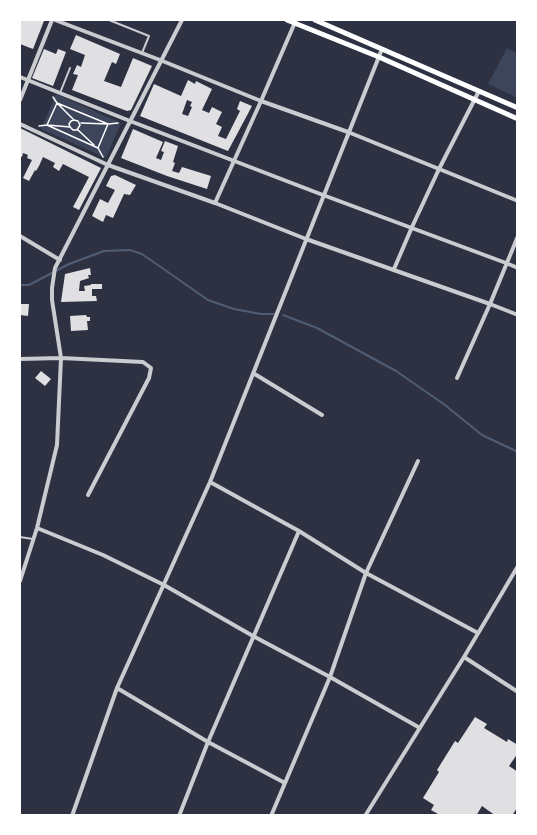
<!DOCTYPE html>
<style>
body{margin:0}
#map{position:relative;width:537px;height:835px;overflow:hidden;background:#2d3142;font-family:Mulish,sans-serif}
canvas{display:block}
.frame{position:absolute;inset:0;border:21px solid #fff;pointer-events:none}
</style>
<div id="map">
<canvas width="537" height="835"></canvas>
<div class="frame"></div>
</div>
<script>
const context = document.querySelector('canvas').getContext('2d');
context.lineJoin = 'round';
function fillPath(path, color) { context.fillStyle = color; context.fill(path, 'evenodd'); }
const toPath = rows => new Path2D(rows.map(r => 'M' + r).join(''));
function stroke(path, color, width, dash) { context.strokeStyle = color; context.lineWidth = width; context.lineCap = dash ? 'butt' : 'round'; context.setLineDash(dash || []); context.stroke(path); }
const green = toPath([
 [507,48,517,53,517,98,488,84],
 [56,94,121,123,106,158,41,129]
]);
const stream = toPath([
 [20,285,29,285,69,264,104,251,130,250,142,254,208,300,234,309,261,314,274,314],
 [283,315,317,328,396,371,445,405,482,435,518,452]
]);
const building = toPath([
 [20,20,39,20,44,21,33,49,20,44],
 [76,35,120,54,116,64,112,62,104,81,121,87,133,58,152,66,131,110,127,111,72,90,78,75,73,74,77,65,81,67,85,55,70,49],
 [44,49,56,54,58,49,66,52,53,86,32,78],
 [188,80,195,84,196,81,212,89,202,110,209,113,212,107,222,112,216,124,222,127,218,136,226,139,240,111,237,109,240,101,252,106,228,151,140,116,154,84,181,96],
 [187,100,192,102,190,106,192,107,188,116,182,114],
 [20,128,101,168,79,210,73,207,89,177,63,164,59,171,53,167,55,163,43,157,39,166,36,171,35,170,29,181,23,178,32,160,27,158,28,155,23,153,22,157,20,156],
 [133,129,163,142,156,158,161,160,164,152,161,151,165,141,178,146,173,162,175,163,172,171,179,173,182,167,211,176,207,189,167,176,121,158],
 [115,175,136,185,130,195,124,194,113,218,106,215,103,222,92,216,100,199,108,203,115,190,106,186,111,176],
 [90,268,91,275,88,275,89,278,80,281,79,291,85,291,84,286,91,285,91,284,102,284,102,289,92,289,92,296,96,296,97,301,61,302,65,274],
 [20,304,29,304,28,316,20,315],
 [86,315,87,317,90,317,90,321,87,321,88,330,71,331,70,316],
 [41,371,51,379,45,386,35,378],
 [475,717,487,724,484,728,507,742,508,739,518,745,518,753,509,766,518,772,518,806,512,816,496,816,482,806,476,816,437,816,438,814,431,810,434,805,423,798,439,772,437,770,455,741,458,743]
]);
const path = toPath([
 [53,97,57,103,74,120],
 [57,103,108,124,98,148,47,125,57,103],
 [81,123,108,124,118,123],
 [39,126,47,125,70,127,69,124,71,121,74,120,78,121,80,125,77,130,73,130,70,127],
 [78,130,94,145],
 [98,148,103,157]
]);
const service = toPath([
 [109,20,149,36,142,53],
 [60,93,70,68],
 [20,537,33,539]
]);
const minor = toPath([
 [55,20,160,60,261,101,348,132,518,201],
 [20,77,130,121,323,195,506,263,518,268],
 [20,100,52,20],
 [20,124,108,165,215,203,306,239,490,304,518,315],
 [215,203,261,101,296,20],
 [20,236,60,260],
 [394,269,412,227,439,169,479,91],
 [20,359,61,358,143,362,151,368,149,378,88,495],
 [253,373,322,415],
 [457,378,490,304,518,236],
 [210,482,299,531,366,573,478,633],
 [37,528,103,555,164,585,253,636,330,677,420,728],
 [20,581,37,528,57,445,61,358,52,300,52,288,55,268,182,20],
 [464,657,518,692],
 [117,688,208,742,285,783],
 [72,816,117,688,210,482,382,49],
 [179,816,208,742,299,531],
 [271,816,330,677,366,573,418,461],
 [365,816,464,657,518,566]
]);
const secondary = toPath([
 [287,20,379,57,518,119],
 [315,20,518,108]
]);
fillPath(green, '#3c4559');
stroke(stream, '#4f5d75', 2);
fillPath(building, '#e0e0e3');
stroke(path, '#fff', 1.5);
stroke(service, '#caccd0', 2);
stroke(minor, '#caccd0', 4);
stroke(secondary, '#fff', 5);
</script>
